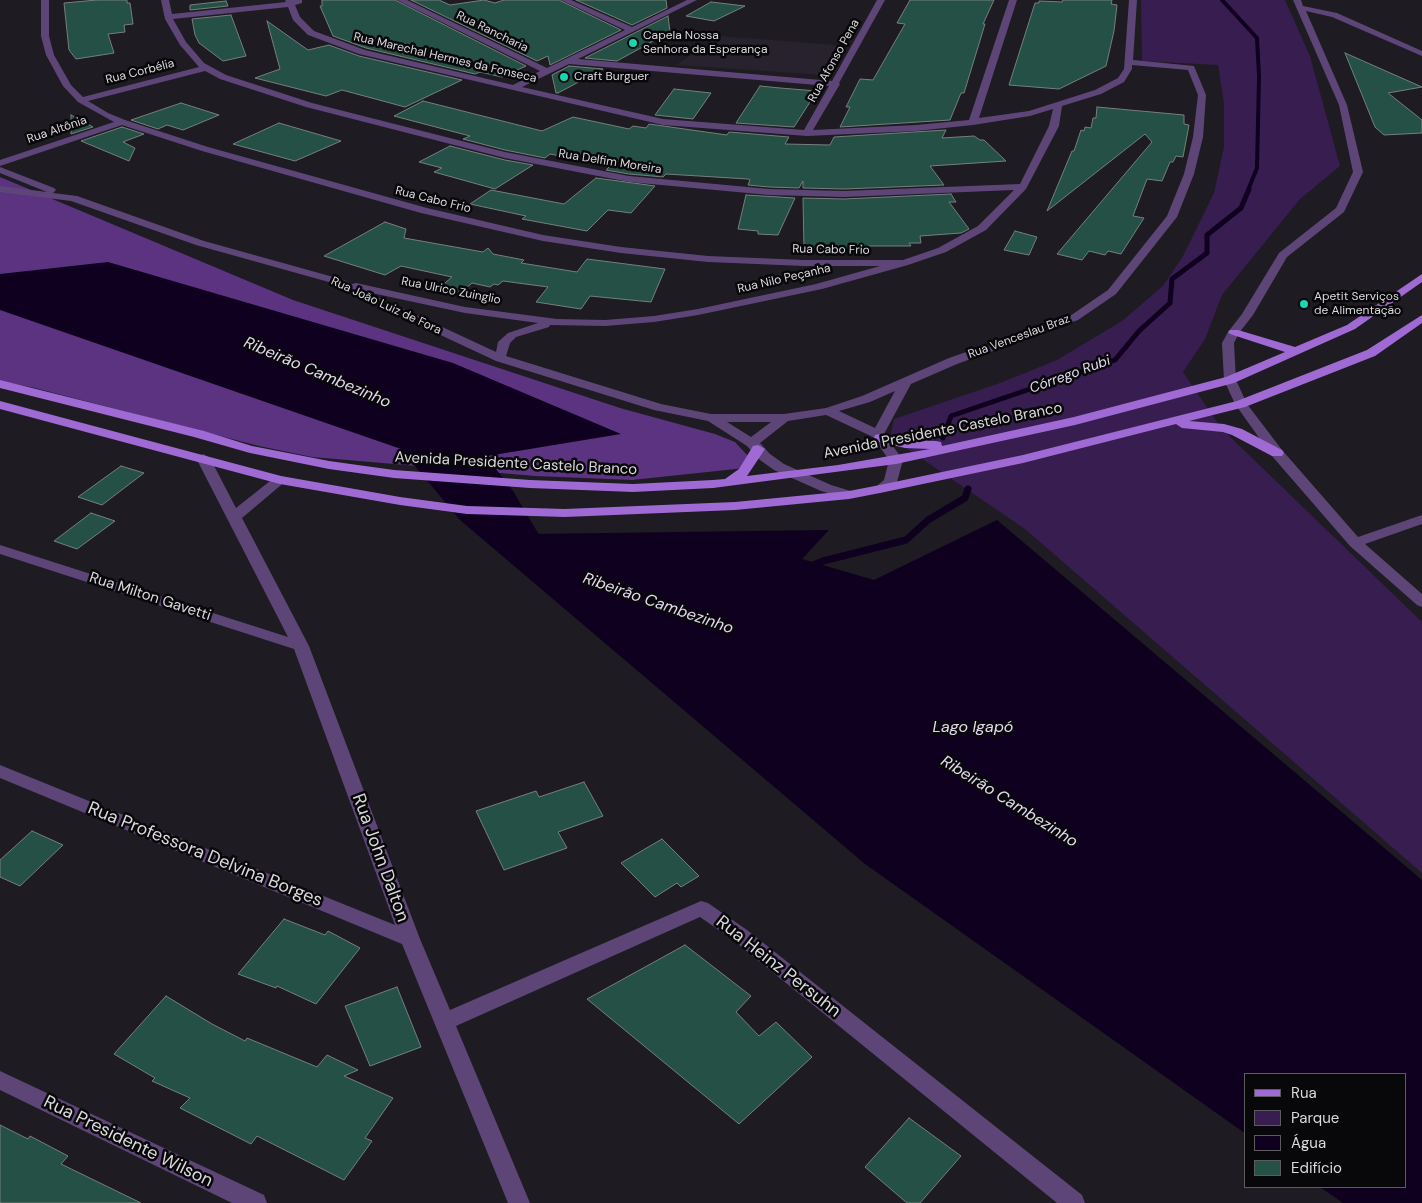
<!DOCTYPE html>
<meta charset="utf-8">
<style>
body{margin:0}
#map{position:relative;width:1422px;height:1203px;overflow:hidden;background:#1e1b22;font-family:"DM Sans",sans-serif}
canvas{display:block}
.legend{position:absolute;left:1244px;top:1073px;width:162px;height:115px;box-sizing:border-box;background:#080709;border:1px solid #5c5b5e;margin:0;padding:6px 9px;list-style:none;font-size:15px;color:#dbd9dd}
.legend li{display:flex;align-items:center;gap:10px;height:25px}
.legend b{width:25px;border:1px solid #5c5b5e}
</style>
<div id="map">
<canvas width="1422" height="1203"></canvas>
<ul class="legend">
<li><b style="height:6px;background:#a06ad4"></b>Rua</li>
<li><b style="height:14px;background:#381d50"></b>Parque</li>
<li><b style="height:14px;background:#0e001e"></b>Água</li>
<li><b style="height:14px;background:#255045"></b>Edifício</li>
</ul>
</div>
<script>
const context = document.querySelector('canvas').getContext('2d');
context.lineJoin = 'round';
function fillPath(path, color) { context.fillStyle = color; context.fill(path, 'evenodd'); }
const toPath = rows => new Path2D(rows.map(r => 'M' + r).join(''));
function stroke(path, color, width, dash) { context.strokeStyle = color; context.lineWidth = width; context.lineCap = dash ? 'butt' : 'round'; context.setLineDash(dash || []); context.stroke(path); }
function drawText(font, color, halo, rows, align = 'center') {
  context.font = font + ' "DM Sans",sans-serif'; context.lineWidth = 5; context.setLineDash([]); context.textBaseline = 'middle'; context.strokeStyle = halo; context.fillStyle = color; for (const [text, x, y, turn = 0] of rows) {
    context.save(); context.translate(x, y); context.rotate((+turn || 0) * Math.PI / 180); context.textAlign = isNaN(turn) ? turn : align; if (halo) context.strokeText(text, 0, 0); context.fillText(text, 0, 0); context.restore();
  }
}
const built = toPath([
 [719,36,837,45,823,75,676,65]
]);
const green = toPath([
 [1141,0,1285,0,1310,56,1340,166,1300,199,1222,295,1205,339,1183,372,1221,428,1422,622,1422,873,1025,529,890,437,894,419,1000,383,1057,360,1122,321,1163,286,1183,256,1214,193,1224,147,1224,103,1218,65,1142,61]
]);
const forest = toPath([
 [0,177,293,300,620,408,715,434,735,442,748,456,745,468,632,480,535,476,312,457,259,446,35,388,0,381]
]);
const water = toPath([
 [108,262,453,363,621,434,457,461,532,534,829,530,802,559,874,580,997,520,1422,880,1422,1203,1343,1203,1320,1187,1406,1187,1406,1074,1246,1074,1246,1134,865,864,460,520,401,449,0,310,0,274]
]);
const streamFar2 = toPath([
 [1222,0,1257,38,1259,76,1257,168,1248,190]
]);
const streamFar1 = toPath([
 [943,438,951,416,1115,360,1139,331,1170,303,1172,279,1207,253,1207,235,1241,208,1249,189]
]);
const stream = toPath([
 [808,567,823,561,906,540,928,520,965,498,968,489]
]);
const river = toPath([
 [428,412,441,415,477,432,482,440,489,460,513,491,551,555,545,564,531,567,517,564,477,494,452,462,447,446,415,431,410,423,415,415,428,412]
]);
const building = toPath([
 [97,0,127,0,127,3,130,3,133,24,124,25,125,32,108,34,114,53,76,59,69,50,64,3,97,0],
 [322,0,395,0,526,66,502,77,480,72,475,74,366,48,333,36,320,6,322,6,322,0],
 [411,0,439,0,450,5,484,0,495,3,504,0,559,0,621,30,550,65,548,56,537,61,411,0],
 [576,0,666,0,667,8,632,25,576,0],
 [910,0,994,0,983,24,985,24,964,93,961,93,950,120,840,127,850,107,846,107,860,79,873,80,905,24,897,23,910,0],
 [1063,0,1112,0,1111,4,1117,5,1114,31,1106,66,1059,89,1009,85,1035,3,1039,3,1039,1,1062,2,1063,0],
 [226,1,228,6,190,10,190,5,226,1],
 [711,2,745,6,714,21,686,16,711,2],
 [231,15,246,56,223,61,199,43,195,35,192,19,231,15],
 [668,16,670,32,617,61,585,58,668,16],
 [267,21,308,50,329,45,359,56,462,80,405,107,342,90,326,96,255,78,280,69,267,21],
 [1345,53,1422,87,1388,93,1422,120,1422,133,1384,135,1375,127,1345,53],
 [569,66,603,69,558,93,556,93,552,75,569,66],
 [760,86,780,88,817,91,794,127,736,123,760,86],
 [674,89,711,93,693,119,655,115,674,89],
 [423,101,542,131,573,117,629,129,633,126,646,128,649,124,727,135,729,132,789,137,785,144,830,145,834,137,946,130,942,138,974,136,980,140,984,140,1006,161,930,166,944,185,844,189,803,188,803,181,799,188,769,187,748,185,750,180,748,179,666,174,663,177,629,174,606,170,610,166,566,157,550,154,545,158,505,150,463,139,470,136,394,116,423,101],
 [181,103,219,115,183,130,167,125,158,129,131,120,181,103],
 [1097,107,1184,115,1184,124,1189,125,1183,157,1176,156,1173,162,1170,162,1162,181,1147,179,1133,216,1144,218,1121,254,1108,251,1105,255,1089,251,1082,260,1057,254,1152,142,1145,134,1047,211,1072,151,1074,151,1081,130,1084,131,1085,127,1091,128,1093,118,1096,118,1097,107],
 [71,115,93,127,71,134,71,115],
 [279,123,341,141,295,161,233,144,279,123],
 [122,127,144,134,123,142,135,148,129,161,81,141,122,127],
 [450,146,505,160,533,165,495,189,434,172,442,168,419,162,450,146],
 [596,178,655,186,631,213,608,210,587,231,522,219,526,216,470,204,491,190,564,204,596,178],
 [951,194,956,202,949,202,969,229,961,233,920,236,921,243,909,243,911,246,852,246,853,248,804,249,803,198,844,199,951,194],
 [746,195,795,198,778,235,758,234,758,231,738,229,746,195],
 [385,222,406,229,404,238,483,252,488,248,493,254,524,260,521,263,577,272,587,259,665,269,651,302,590,296,581,309,536,302,548,287,503,281,498,285,494,284,490,287,472,283,461,293,438,289,452,277,401,266,385,275,324,256,385,222],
 [1015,231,1037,237,1029,255,1004,250,1015,231],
 [121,466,144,473,102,505,78,497,121,466],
 [91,513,115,521,77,549,54,541,91,513],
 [584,782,603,816,558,832,567,848,504,870,476,811,536,791,539,797,584,782],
 [32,831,63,845,20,886,0,877,0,860,32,831],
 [662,839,699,876,681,887,677,883,655,897,621,863,662,839],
 [284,919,325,935,328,931,360,948,316,1004,277,986,276,988,238,974,284,919],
 [685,945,751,996,736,1012,759,1036,776,1022,812,1057,739,1124,587,999,685,945],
 [397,987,421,1047,370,1066,345,1006,397,987],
 [166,996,212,1024,245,1041,247,1038,317,1067,327,1055,358,1070,344,1076,393,1098,365,1138,372,1141,344,1180,257,1136,251,1144,180,1108,190,1098,152,1081,155,1078,114,1054,166,996],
 [909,1118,961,1156,920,1203,907,1203,865,1167,909,1118],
 [0,1125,28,1139,30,1136,68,1156,61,1164,141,1203,0,1203,0,1125]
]);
const minor = toPath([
 [41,0,49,0,49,36,54,55,71,85,83,97,199,67,180,45,165,19,161,0,169,0,172,14,286,2,285,0,302,0,302,3,295,5,300,17,314,31,365,50,513,85,540,71,397,0,407,0,547,68,625,30,561,0,571,0,632,27,687,0,697,0,578,59,832,81,877,0,885,0,839,83,840,84,813,130,916,125,969,120,1009,0,1017,0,979,118,1029,111,1095,90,1118,78,1124,69,1129,0,1137,0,1133,60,1194,66,1206,95,1203,137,1194,174,1177,217,1116,294,1078,320,957,364,911,384,884,434,903,460,897,482,885,492,875,492,873,489,884,480,889,460,873,437,826,415,788,421,760,443,770,454,784,464,831,485,854,492,856,495,849,499,821,491,774,470,760,460,747,446,708,421,654,410,496,361,368,301,336,284,196,245,71,201,0,192,0,186,47,192,0,173,0,167,54,188,56,190,53,193,77,196,204,241,344,280,352,284,356,283,465,307,557,319,605,320,654,316,698,309,816,284,880,266,804,266,708,262,621,253,543,241,421,213,202,151,122,125,0,166,0,160,114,122,78,102,63,86,46,55,41,36,41,0],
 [288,7,293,20,308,35,359,54,663,125,807,136,916,131,973,125,1030,116,1053,109,1049,126,1020,184,844,191,769,189,629,176,505,152,312,103,226,75,204,63,186,42,173,19,288,7],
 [569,64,829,86,804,130,663,119,522,87,569,64],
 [1132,65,1188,70,1198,95,1193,137,1184,174,1167,216,1108,290,1070,316,949,358,862,396,826,408,784,414,711,414,661,404,506,356,510,343,516,337,549,327,550,325,605,326,654,322,698,315,822,289,908,265,946,252,986,230,1026,189,1059,126,1062,106,1101,94,1124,82,1132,69,1132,65],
 [205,71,220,79,306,107,505,158,629,182,769,195,844,197,1014,190,978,226,938,248,903,260,804,260,708,256,621,247,543,235,427,208,208,147,125,120,108,113,88,101,205,71],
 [367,292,465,313,538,323,508,333,498,342,496,352,367,292],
 [895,391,875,428,839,411,870,402,895,391],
 [727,422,771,422,751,437,727,422],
 [1293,0,1301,0,1303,6,1337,13,1422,51,1422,56,1332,17,1306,11,1347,105,1363,172,1344,212,1287,257,1253,315,1239,333,1234,343,1236,380,1247,404,1282,450,1358,537,1422,515,1422,524,1365,544,1422,594,1422,607,1417,605,1350,546,1272,456,1235,404,1224,380,1222,343,1228,332,1242,314,1279,253,1336,208,1353,172,1339,105,1293,0],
 [203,454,210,458,236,508,275,477,280,476,287,480,242,518,309,646,420,939,450,1010,701,901,708,903,747,930,1082,1195,1085,1203,1057,1203,733,940,700,917,456,1026,530,1203,508,1203,402,944,0,778,0,765,395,925,294,649,0,554,0,545,288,637,196,458,203,454],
 [0,1071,264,1195,267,1203,232,1203,0,1090,0,1071]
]);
const major = toPath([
 [1422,274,1422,282,1355,329,1234,383,1075,425,896,464,713,488,633,492,530,488,394,478,329,469,250,453,194,437,0,388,0,380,204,431,252,446,329,461,394,470,530,480,633,484,713,480,725,479,739,469,753,446,758,445,765,449,747,476,838,465,930,449,905,448,875,441,874,438,875,435,880,434,905,440,936,441,941,442,942,446,1074,417,1226,377,1285,352,1230,334,1228,332,1230,330,1238,330,1295,347,1347,325,1422,274],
 [1422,315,1422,323,1375,356,1245,407,1189,421,1224,424,1242,429,1282,450,1284,453,1282,456,1272,456,1232,435,1223,432,1182,428,1176,424,1023,463,880,493,849,499,735,510,565,517,467,514,400,505,280,484,0,409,0,401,281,476,400,497,467,506,565,509,735,502,849,491,880,485,1023,455,1237,401,1367,350,1422,315]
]);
const markers = [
 [633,43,5,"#1ad5b2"],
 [564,77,5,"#1ad5b2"],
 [1304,304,5,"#1ad5b2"]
];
const farStreetnames = [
 ["Rua Rancharia",492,32,26],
 ["Rua Marechal Hermes da Fonseca",445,58,13],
 ["Rua Afonso Pena",834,61,-61],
 ["Rua Corbélia",140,72,-14],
 ["Rua Altônia",57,130,-19],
 ["Rua Delfim Moreira",610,162,9],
 ["Rua Cabo Frio",433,200,14],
 ["Rua Cabo Frio",831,250,1],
 ["Rua Nilo Peçanha",784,279,-13],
 ["Rua Ulrico Zuinglio",451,291,11],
 ["Rua João Luiz de Fora",386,306,25],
 ["Rua Venceslau Braz",1019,337,-20]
];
const farPoinames = [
 ["Capela Nossa",643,36],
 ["Senhora da Esperança",643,50],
 ["Craft Burguer",574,77],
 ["Apetit Serviços",1314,297],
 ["de Alimentação",1314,311]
];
const farWaternames = [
 ["Córrego Rubi",1070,375,-20]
];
const streetNames = [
 ["Avenida Presidente Castelo Branco",943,431,-11],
 ["Avenida Presidente Castelo Branco",516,464,3],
 ["Rua Milton Gavetti",150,597,18]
];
const waterNames = [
 ["Ribeirão Cambezinho",317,373,23],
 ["Ribeirão Cambezinho",658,604,19],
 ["Lago Igapó",973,728],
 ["Ribeirão Cambezinho",1009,802,32]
];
const nearStreetnames = [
 ["Rua Professora Delvina Borges",205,855,22],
 ["Rua John Dalton",380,858,70],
 ["Rua Heinz Persuhn",778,967,38],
 ["Rua Presidente Wilson",128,1142,26]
];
fillPath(built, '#27222e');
fillPath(green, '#381d50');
fillPath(forest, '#5c3381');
fillPath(water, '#0e001e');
stroke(streamFar2, '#0e001e', 4);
stroke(streamFar1, '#0e001e', 5);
stroke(stream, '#0e001e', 7);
fillPath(river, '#0e001e');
fillPath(building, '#255045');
stroke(building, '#75807c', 1);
fillPath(minor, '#5e4578');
fillPath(major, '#a06ad4');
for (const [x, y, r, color] of markers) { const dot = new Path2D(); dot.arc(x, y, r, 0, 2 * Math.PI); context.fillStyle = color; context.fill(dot); stroke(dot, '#080709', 2); }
drawText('12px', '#dbd9dd', '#080709', farStreetnames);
drawText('12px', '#dbd9dd', '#080709', farPoinames, 'left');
drawText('italic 14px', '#e3d9f0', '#080709', farWaternames);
drawText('15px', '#dbd9dd', '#080709', streetNames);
drawText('italic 16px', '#e3d9f0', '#080709', waterNames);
drawText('18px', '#dbd9dd', '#080709', nearStreetnames);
</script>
